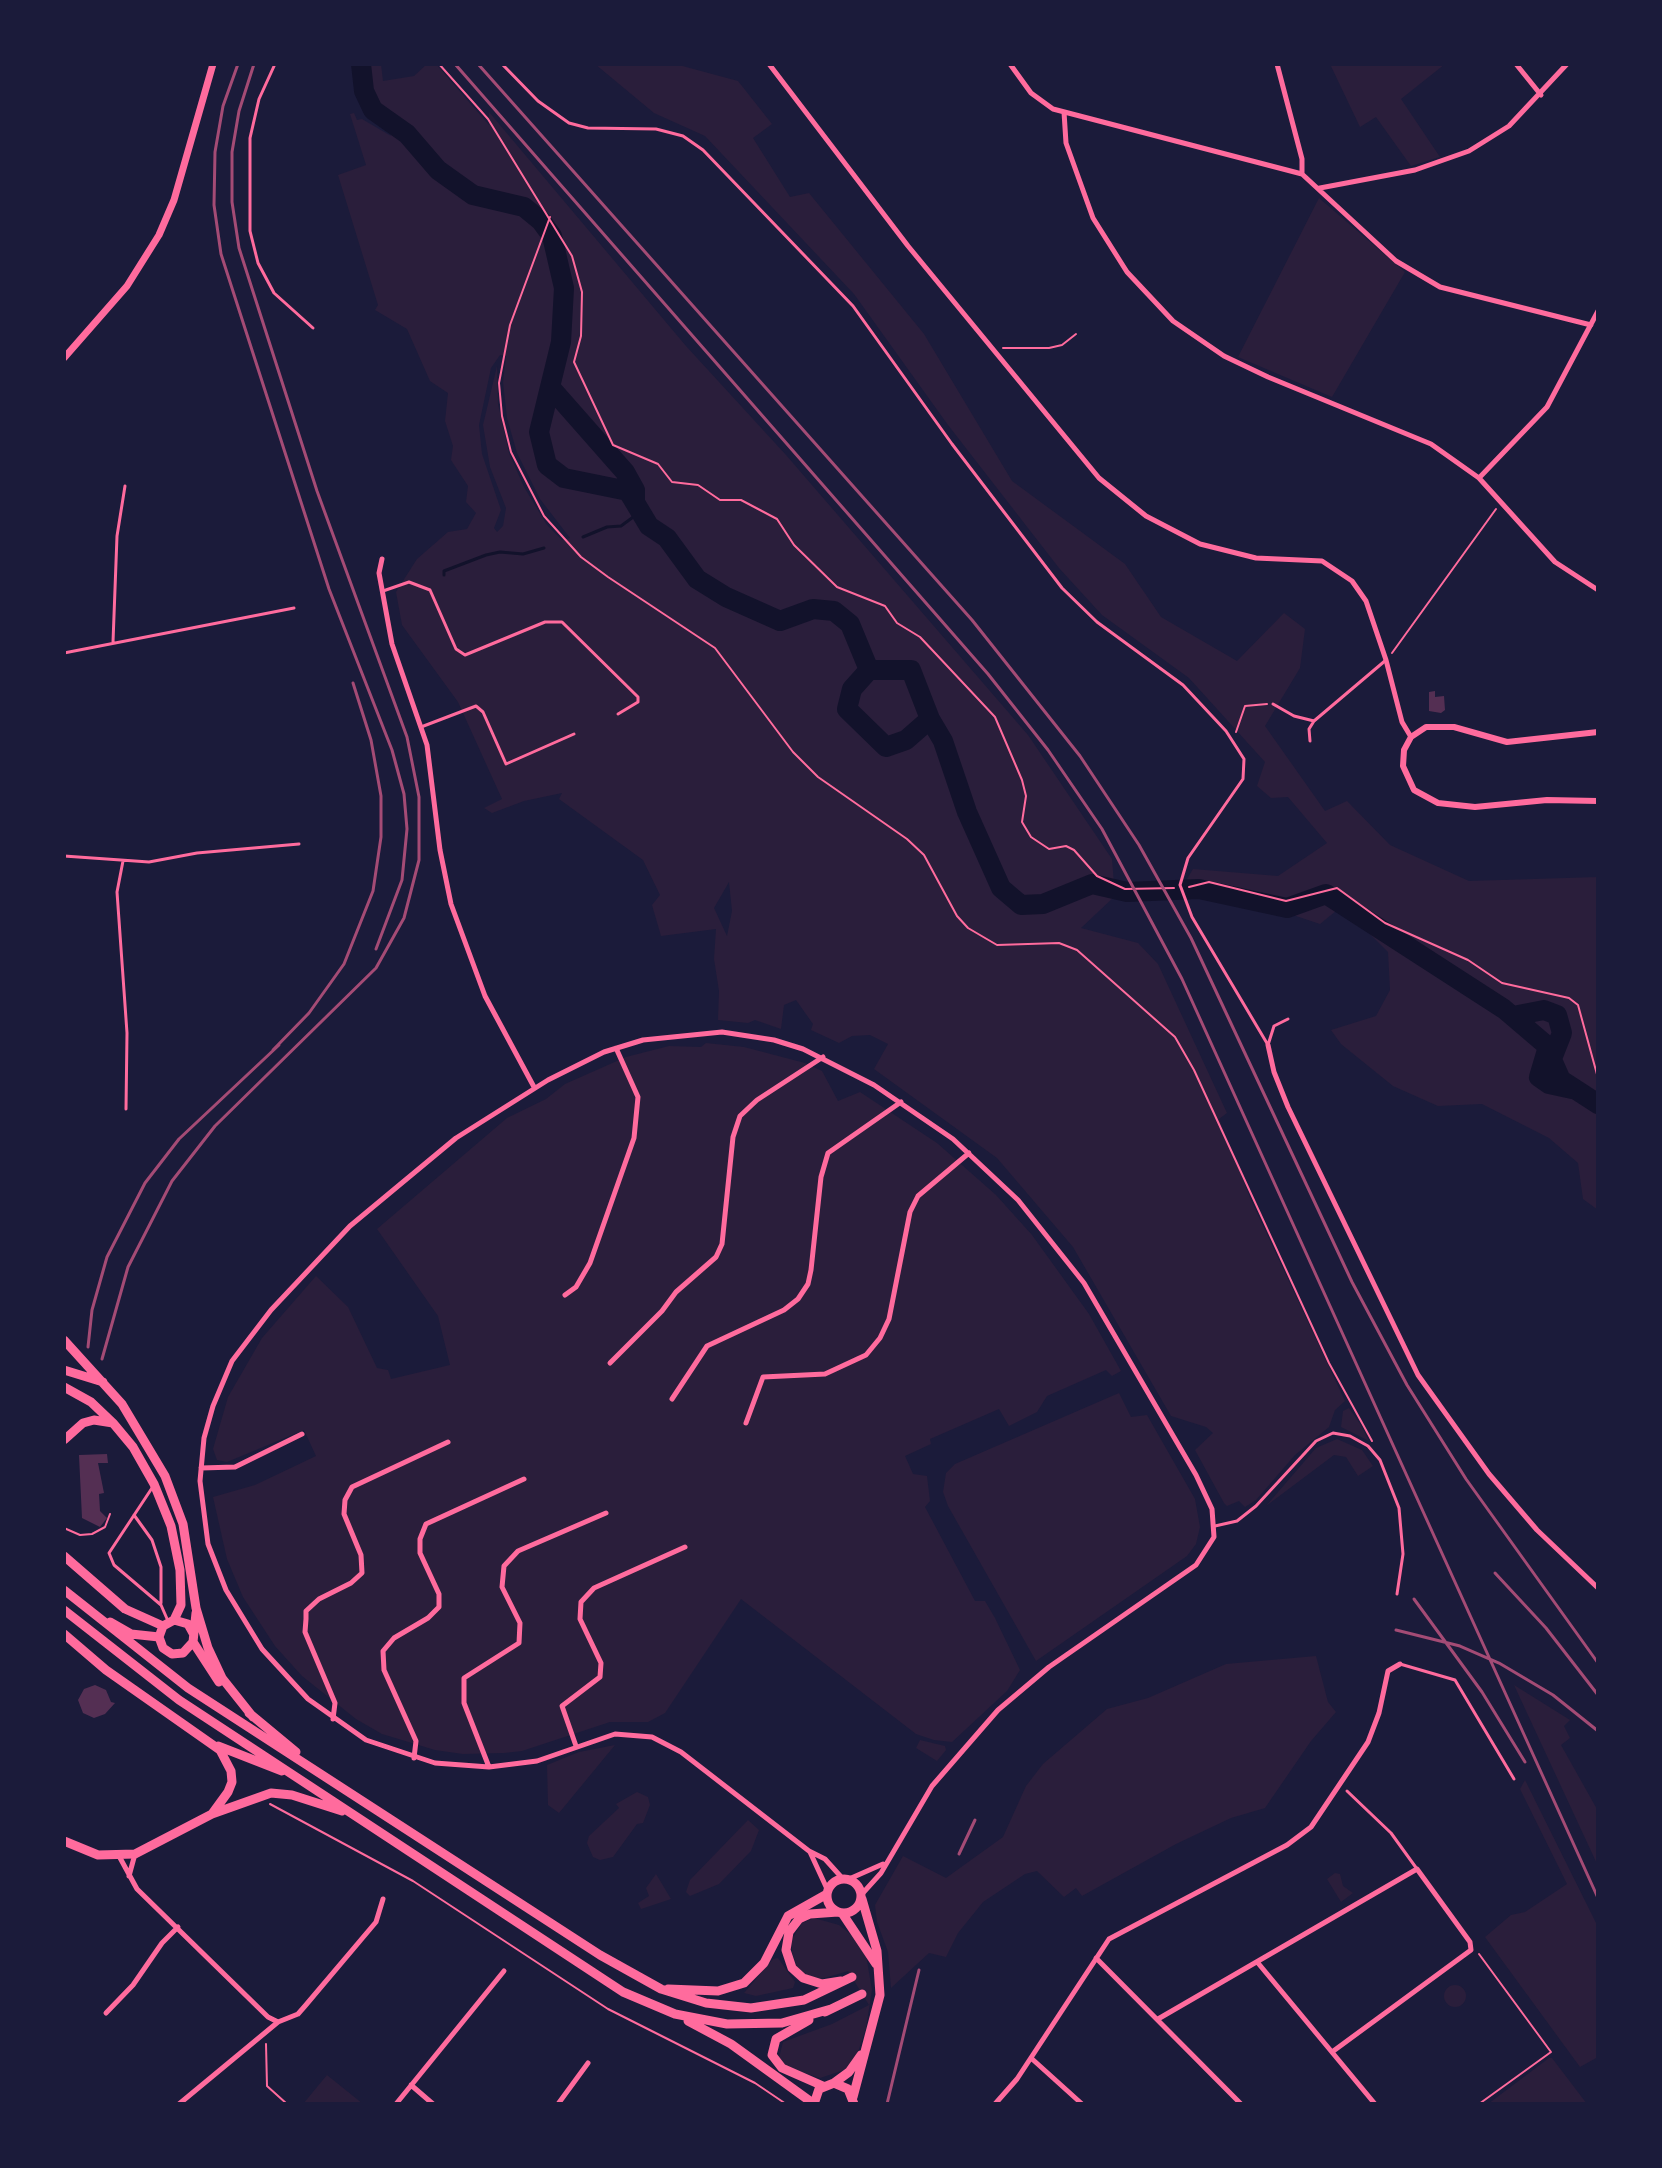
<!DOCTYPE html>
<style>
body{margin:0}
#map{position:relative;width:1662px;height:2168px;overflow:hidden;background:#1b1b3a;font-family:Cabin,sans-serif}
canvas{display:block}
.frame{position:absolute;inset:0;border:66px solid #1b1b3a;pointer-events:none}
</style>
<div id="map">
<canvas width="1662" height="2168"></canvas>
<div class="frame"></div>
</div>
<script>
const context = document.querySelector('canvas').getContext('2d');
context.lineJoin = 'round';
function fillPath(path, color) { context.fillStyle = color; context.fill(path, 'evenodd'); }
const toPath = rows => new Path2D(rows.map(r => 'M' + r).join(''));
function stroke(path, color, width, dash) { context.strokeStyle = color; context.lineWidth = width; context.lineCap = dash ? 'butt' : 'round'; context.setLineDash(dash || []); context.stroke(path); }
const green = toPath([
 [368,64,381,64,383,81,414,76,427,64,436,64,489,125,489,112,686,346,786,455,1028,735,1112,859,1115,896,1081,928,1138,943,1158,964,1227,1113,1219,1119,1251,1200,1345,1401,1335,1410,1329,1427,1295,1455,1256,1500,1245,1507,1239,1501,1227,1506,1224,1503,1195,1450,1213,1433,1206,1427,1171,1416,1073,1247,997,1158,874,1069,888,1044,870,1035,852,1036,839,1043,811,1030,813,1024,796,1000,784,1005,781,1029,755,1020,748,1023,718,1020,719,991,714,959,716,929,661,936,652,905,660,895,643,860,559,799,562,793,524,801,492,813,484,808,502,799,458,702,402,625,396,592,417,559,448,532,467,529,476,513,466,502,468,486,451,460,453,446,445,421,448,393,430,381,407,329,375,310,378,305,338,175,366,165,350,114,354,113,357,120,362,119,391,136,371,96],
 [500,355,506,356,503,382,507,418,517,453,540,499,570,538,562,540,547,525,524,487,509,453,498,404,497,366,483,425,490,467,506,508,503,526,497,532,494,528,501,510,482,454,479,425,491,368],
 [729,882,732,911,727,936,714,908],
 [595,64,675,64,738,81,772,124,753,138,790,197,809,193,924,334,1012,481,1125,564,1161,617,1237,661,1284,613,1305,629,1300,668,1265,726,1325,811,1347,801,1390,845,1469,881,1598,877,1598,1210,1583,1199,1578,1163,1549,1138,1482,1104,1438,1106,1393,1086,1341,1044,1331,1030,1376,1016,1390,990,1388,952,1342,906,1320,924,1218,890,1193,888,1187,879,1193,869,1278,876,1327,843,1288,797,1271,798,1257,786,1265,762,1189,678,1102,615,1059,568,948,425,854,294,705,136,654,113],
 [1330,64,1445,64,1401,99,1440,157,1411,166,1376,117,1360,127],
 [1319,198,1405,272,1332,397,1238,357],
 [706,1043,744,1047,805,1063,822,1071,838,1101,860,1092,937,1143,996,1195,1032,1235,1089,1314,1121,1371,1112,1376,1106,1370,1047,1396,1037,1412,1009,1426,999,1409,930,1439,931,1444,905,1456,913,1474,927,1476,930,1501,925,1507,975,1601,985,1601,995,1618,1020,1670,1007,1691,952,1742,934,1740,916,1734,741,1599,665,1713,648,1722,610,1722,522,1751,504,1753,463,1754,435,1750,382,1734,356,1719,302,1676,275,1646,243,1597,227,1559,213,1497,255,1485,316,1456,304,1430,227,1462,217,1460,213,1449,228,1397,262,1338,316,1276,348,1307,377,1368,388,1370,391,1379,450,1365,438,1316,377,1229,507,1118,546,1099,565,1084,626,1057,669,1046,701,1047],
 [1119,1393,1131,1417,1147,1415,1195,1499,1200,1527,1196,1544,1187,1556,1036,1661,948,1506,943,1492,946,1473,955,1464],
 [1349,1408,1361,1425,1369,1441,1341,1427,1343,1411],
 [1337,1439,1362,1450,1373,1466,1358,1476,1346,1457,1334,1455,1266,1506,1316,1448],
 [1316,1656,1328,1702,1336,1712,1311,1741,1265,1808,1231,1818,1176,1844,1082,1896,1076,1888,1064,1897,1037,1871,1025,1874,983,1902,958,1933,946,1957,929,1953,891,1988,888,1952,877,1922,875,1905,903,1856,946,1878,1003,1837,1026,1786,1043,1764,1107,1709,1148,1698,1226,1664],
 [1514,1685,1570,1720,1564,1726,1570,1738,1561,1745,1598,1811,1598,1866],
 [920,1740,945,1746,946,1750,937,1761,916,1748],
 [615,1745,559,1813,548,1805,547,1765,579,1752],
 [1525,1780,1598,1927,1598,2057,1580,2067,1485,1937,1511,1915,1525,1912,1567,1884,1520,1789],
 [637,1792,648,1797,650,1805,643,1823,637,1824,613,1857,600,1860,593,1857,587,1843,589,1836,619,1808,616,1804],
 [748,1820,759,1830,751,1851,719,1884,690,1896,686,1892,690,1880],
 [1335,1873,1340,1874,1343,1886,1353,1893,1341,1902,1327,1879],
 [656,1874,671,1899,641,1909,638,1903,649,1896,646,1888],
 [814,1918,839,1925,854,1937,866,1955,872,1990,866,2028,857,2055,847,2069,820,2078,785,2067,779,2058,783,2042,832,2024,869,2005,848,1971,821,1979,806,1975,797,1967,792,1952,792,1939,802,1923],
 [778,1958,795,1982,793,1988,756,1996,744,1993,773,1959],
 '1444 1996a11 11 0 1 1 22 0a11 11 0 1 1-22 0Z',
 [1552,2058,1587,2104,1488,2104,1549,2058],
 [327,2075,363,2104,303,2104]
]);
const stream = toPath([
 [583,537,607,527,621,526,640,512],
 [444,575,444,571,486,555,500,552,523,554,544,548]
]);
const river = toPath([
 [361,64,364,91,373,110,407,134,438,170,473,195,524,207,541,221,552,236,564,288,561,342,539,432,547,465,564,478,628,491,649,526,667,538,697,579,726,597,780,621,813,609,834,611,850,624,869,670,852,689,847,709,886,747,906,740,930,719,943,741,967,812,1001,888,1021,905,1043,904,1092,884,1127,892,1199,889,1287,908,1326,894,1504,1009,1545,1044,1561,1080,1598,1104],
 [551,388,625,472,635,490,635,502],
 [869,670,911,670,930,719],
 [1513,1016,1544,1010,1557,1015,1562,1033,1551,1061],
 [1547,1050,1539,1077,1549,1084,1572,1089]
]);
const building = toPath([
 [1435,691,1435,697,1444,696,1445,710,1441,713,1429,711,1429,692],
 [107,1454,108,1463,98,1463,104,1493,99,1494,100,1511,107,1518,100,1527,82,1518,79,1455],
 [95,1685,106,1690,111,1702,115,1703,105,1714,94,1718,83,1713,78,1700,84,1689]
]);
const path = toPath([
 [439,64,488,119,572,256,582,292,581,336,574,362,613,445,658,464,672,482,698,485,720,500,741,500,777,519,794,545,837,587,885,606,897,623,920,637,995,717,1022,780,1026,796,1022,822,1031,837,1049,849,1066,846,1074,850,1097,876,1125,889,1174,888],
 [550,217,510,325,499,383,502,416,511,452,544,516,581,557,608,577,715,648,793,752,818,777,907,839,924,855,957,916,968,928,997,945,1059,943,1077,950,1175,1037,1194,1070,1329,1363,1372,1441],
 [1003,348,1049,348,1062,345,1076,334],
 [1392,653,1496,509],
 [1236,732,1245,706,1267,704],
 [1189,887,1209,882,1286,901,1337,888,1385,923,1468,960,1502,983,1569,998,1578,1005,1598,1078],
 [64,1528,80,1535,92,1534,105,1527,110,1514],
 [270,1804,413,1881,608,2009,755,2083,786,2104],
 [1479,1954,1551,2052,1479,2104],
 [266,2044,267,2086,287,2104]
]);
const service = toPath([
 [275,64,259,99,250,138,250,231,258,263,274,293,313,328],
 [502,64,538,101,569,123,588,128,656,129,683,136,703,150,853,306,952,444,1062,588,1097,622,1183,685,1226,731,1244,759,1243,779,1188,858,1180,885,1192,917,1268,1045],
 [383,591,409,582,430,590,456,649,465,655,545,622,562,622,638,697,638,702,618,714],
 [113,642,117,536,125,486],
 [64,653,294,608],
 [1273,704,1294,716,1314,721],
 [421,727,476,706,483,712,506,764,574,734],
 [1310,741,1309,729,1314,721,1386,660],
 [64,856,149,862,197,853,299,844],
 [123,861,117,892,127,1033,126,1109],
 [1268,1045,1274,1026,1288,1019],
 [152,1488,109,1553,114,1565,161,1605,168,1621],
 [134,1515,152,1540,161,1567,161,1603],
 [1215,1526,1237,1521,1256,1506,1316,1441,1333,1433,1350,1436,1368,1446,1380,1460,1399,1508,1403,1554,1397,1594],
 [1400,1664,1455,1680,1514,1779],
 [1347,1791,1391,1833,1417,1869]
]);
const minor = toPath([
 [769,64,908,246,1099,478,1146,516,1200,544,1256,558,1322,561,1352,581,1366,601,1386,660,1402,722,1411,737],
 [1010,64,1031,93,1053,109,1302,174,1396,261,1440,287,1591,325],
 [1277,64,1302,159,1302,174],
 [1516,64,1541,95],
 [1064,112,1066,143,1093,218,1127,272,1173,321,1224,356,1268,377,1431,444,1479,478,1555,562,1598,590],
 [1320,188,1415,170,1469,151,1509,126,1567,64],
 [1479,478,1547,407,1598,311],
 [382,559,379,573,392,644,427,745,440,850,451,904,485,996,534,1087],
 [1268,1045,1274,1072,1288,1107,1418,1375,1489,1474,1537,1530,1598,1588],
 [565,1295,576,1287,590,1263,634,1138,638,1097,616,1048],
 [610,1363,662,1311,676,1292,716,1257,722,1244,733,1137,740,1116,757,1100,823,1057],
 [672,1399,707,1346,784,1310,798,1299,808,1284,811,1270,821,1177,828,1153,901,1102],
 [746,1423,763,1377,825,1374,866,1355,880,1338,889,1319,910,1212,918,1196,969,1153],
 [201,1468,235,1467,302,1434],
 [333,1719,335,1703,305,1632,306,1619,306,1611,319,1599,351,1583,362,1573,361,1555,344,1514,345,1500,352,1487,448,1442],
 [576,1746,562,1706,600,1677,601,1663,580,1619,581,1602,594,1588,685,1547],
 [414,1758,416,1741,384,1670,383,1651,394,1638,428,1618,439,1607,439,1594,420,1553,420,1539,426,1524,524,1479],
 [489,1767,464,1703,464,1678,519,1643,520,1623,502,1587,504,1566,518,1551,606,1513],
 [810,1852,828,1891],
 [119,1856,137,1889,268,2017,278,2022,298,2014,305,2006,376,1922,383,1899],
 [129,1876,135,1854],
 [843,1879,825,1859,809,1851,681,1752,652,1737,615,1734,537,1761,489,1767,435,1763,366,1740,308,1699,262,1649,226,1590,208,1544,200,1481,204,1438,213,1406,232,1361,271,1310,350,1226,456,1138,548,1080,604,1052,643,1040,722,1032,774,1040,803,1049,874,1085,953,1139,1018,1200,1084,1283,1196,1475,1212,1509,1214,1537,1196,1565,1049,1667,998,1710,932,1786,881,1873,862,1894],
 [849,1879,883,1864],
 [1096,1958,1241,2104],
 [1258,1963,1375,2104],
 [106,2013,133,1985,162,1943,178,1927],
 [1158,2019,1417,1869,1470,1942,1471,1950,1332,2052],
 [1031,2058,1082,2104],
 [411,2085,433,2104],
 [179,2104,278,2022],
 [396,2104,504,1971],
 [558,2104,588,2063],
 [995,2104,1017,2079,1109,1939,1287,1845,1311,1827,1368,1742,1379,1713,1388,1671,1400,1664]
]);
const tertiary = toPath([
 [1598,732,1507,742,1454,727,1426,727,1411,737,1404,750,1403,766,1414,790,1438,803,1475,807,1547,800,1598,801]
]);
const secondary = toPath([
 [64,358,127,286,159,235,174,200,213,64]
]);
const trunk = toPath([
 [64,1340,122,1404,165,1476,183,1524,196,1608,208,1648,222,1678,253,1717],
 [64,1370,103,1382],
 [64,1387,91,1402,113,1423,133,1447,154,1484,171,1526,180,1570,181,1605,174,1620],
 [64,1440,83,1423,94,1420,113,1423],
 [64,1556,125,1609,163,1626],
 [64,1590,188,1688,600,1955,661,1989,706,2003,751,2008,804,2000,852,1977],
 [64,1610,179,1700,623,1992,675,2014,727,2024,782,2023,831,2009],
 [196,1613,193,1642,219,1682],
 [110,1622,131,1634,159,1637],
 [193,1633,188,1624,174,1620,163,1626,159,1637,163,1648,172,1654,183,1653,193,1642],
 [64,1634,106,1670,220,1750,231,1771,232,1782,228,1792,212,1814],
 [249,1713,296,1752],
 [218,1746,282,1771],
 [64,1841,98,1855,135,1854,212,1814,271,1793,292,1795,342,1811],
 '827 1896a17 17 0 1 1 34 0a17 17 0 1 1-34 0Z',
 [838,1912,810,1914,799,1919,789,1932,786,1950,792,1968,803,1978,822,1984,841,1981],
 [842,1913,876,1964],
 [668,1989,718,1991,744,1983,764,1963,788,1916,827,1894],
 [825,2012,862,1994],
 [809,2020,776,2039,772,2055,782,2068,823,2086],
 [688,2021,731,2044,814,2104],
 [834,2083,849,2072,861,2055],
 [853,2097,880,1995,877,1951,862,1899],
 [814,2104,819,2089,834,2083,848,2089,854,2104]
]);
const rail = toPath([
 [238,64,223,106,215,152,214,205,221,254,329,589,392,750,404,794,407,829,402,880,376,949],
 [455,64,988,674,1048,750,1102,829,1182,979,1598,1898],
 [478,64,972,620,1080,756,1139,845,1191,938,1352,1282,1407,1385,1466,1479,1598,1663],
 [273,1050,309,1013,344,964,373,891,381,837,381,796,371,740,353,683],
 [88,1347,92,1310,107,1257,145,1183,179,1139,279,1045],
 [102,1359,128,1267,172,1181,215,1126,376,968,404,918,419,860,419,797,407,737,317,491,239,248,232,202,232,152,239,111,254,64],
 [1495,1573,1546,1628,1598,1695],
 [1414,1599,1482,1692,1525,1762],
 [1396,1630,1460,1646,1499,1663,1553,1695,1598,1731],
 [959,1854,975,1820],
 [887,2104,919,1970]
]);
fillPath(green, '#2a1e3b');
stroke(stream, '#12122b', 3);
stroke(river, '#12122b', 20);
fillPath(building, '#542f53');
stroke(path, '#ff6b9d', 2);
stroke(service, '#ff6b9d', 3);
stroke(minor, '#ff6b9d', 5);
stroke(tertiary, '#ff6b9d', 6);
stroke(secondary, '#ff6b9d', 7);
stroke(trunk, '#ff6b9d', 9);
stroke(rail, '#a44b75', 3);
</script>
